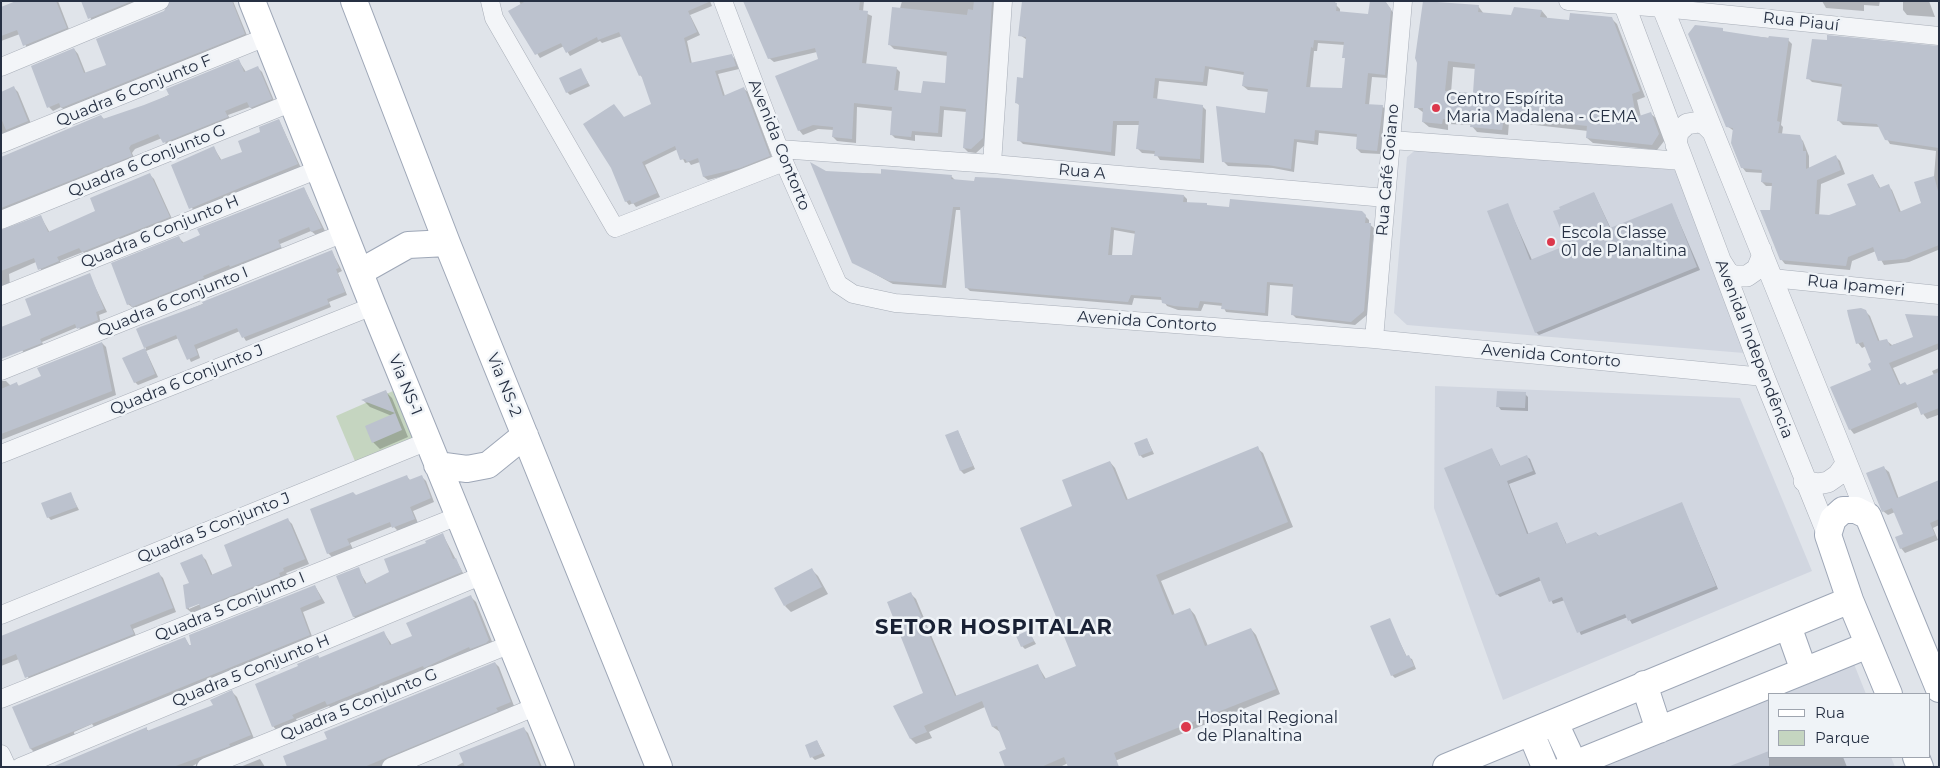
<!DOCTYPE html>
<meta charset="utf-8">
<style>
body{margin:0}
#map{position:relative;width:1940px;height:768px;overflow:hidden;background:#e0e4ea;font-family:Montserrat,sans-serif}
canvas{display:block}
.frame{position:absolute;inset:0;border:2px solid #263043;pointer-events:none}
.legend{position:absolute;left:1768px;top:693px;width:162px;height:65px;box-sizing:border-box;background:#eff3f7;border:1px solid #9fa5af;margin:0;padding:6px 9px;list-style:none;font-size:15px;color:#263043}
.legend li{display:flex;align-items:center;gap:10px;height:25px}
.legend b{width:25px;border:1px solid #9fa5af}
</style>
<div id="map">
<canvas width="1940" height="768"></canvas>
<div class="frame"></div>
<ul class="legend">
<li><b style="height:6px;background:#fff"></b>Rua</li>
<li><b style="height:14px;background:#c5d5c0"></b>Parque</li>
</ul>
</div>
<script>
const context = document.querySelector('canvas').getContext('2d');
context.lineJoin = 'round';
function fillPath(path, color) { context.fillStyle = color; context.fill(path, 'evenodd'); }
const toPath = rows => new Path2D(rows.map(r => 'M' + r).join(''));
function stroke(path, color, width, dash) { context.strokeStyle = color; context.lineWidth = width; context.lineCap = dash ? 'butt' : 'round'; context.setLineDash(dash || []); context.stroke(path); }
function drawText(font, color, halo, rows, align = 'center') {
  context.font = font + ' Montserrat,sans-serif'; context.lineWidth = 5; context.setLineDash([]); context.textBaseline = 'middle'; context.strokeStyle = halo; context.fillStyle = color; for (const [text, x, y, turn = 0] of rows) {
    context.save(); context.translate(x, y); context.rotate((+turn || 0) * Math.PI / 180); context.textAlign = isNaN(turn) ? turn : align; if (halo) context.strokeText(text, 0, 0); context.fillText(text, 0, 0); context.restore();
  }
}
const built = toPath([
 [1418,148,1676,170,1744,353,1407,325,1394,313,1407,157],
 [1435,386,1740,398,1812,571,1503,700,1434,508],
 [1854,664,1866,694,1779,694],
 [1769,698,1769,757,1891,757,1895,767,1598,767]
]);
const green = toPath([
 [400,388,419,437,357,466,336,416]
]);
const shadow = toPath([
 [18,1,58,1,70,32,28,50,20,34,1,41,1,9],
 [82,1,145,1,93,23],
 [172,1,233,1,248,38,66,112,61,107,53,111,49,107,74,49,78,54,86,74,108,65,165,12],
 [519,1,710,1,712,6,690,15,700,35,687,41,692,64,731,55,735,59,739,69,718,74,725,96,744,89,748,92,773,160,744,171,708,180,704,177,700,162,691,165,689,162,685,163,678,149,645,165,660,197,636,207,633,203,629,205,626,201,624,118,652,105,644,79,640,75,622,36,602,43,600,41,570,56,564,46,540,58,510,11,521,5],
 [744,1,864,1,863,12,872,16,866,65,896,68,900,72,898,92,922,95,946,84,948,56,894,49,890,45,902,1,997,1,987,143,976,153,968,152,964,148,967,112,944,110,942,137,915,135,915,141,895,138,891,134,893,111,857,107,856,143,837,141,833,137,834,130,818,129,803,135,799,130,820,60,817,52,774,62,769,58],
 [1023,1,1335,1,1335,4,1340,9,1340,13,1370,15,1385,1,1394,14,1388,78,1372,77,1369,105,1382,106,1386,110,1381,154,1361,153,1357,149,1358,137,1319,133,1318,145,1297,142,1294,172,1273,168,1228,166,1224,162,1267,114,1269,92,1248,90,1243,86,1244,75,1209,69,1207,86,1159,81,1157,100,1202,106,1206,110,1204,163,1160,160,1156,154,1142,153,1138,149,1139,125,1117,125,1115,156,1023,144,1019,140,1020,106,1017,103,1024,80,1027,40,1020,35],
 [1318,43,1345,45,1344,57,1346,59,1343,89,1310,89,1314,51,1317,51],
 [1822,1,1880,1,1879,6,1864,5,1864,11,1826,8],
 [1903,1,1929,1,1935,17,1907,15,1903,10],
 [1478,6,1484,14,1512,16,1542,11,1547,17,1547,19,1570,21,1611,18,1617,24,1645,97,1637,100,1641,117,1651,114,1657,119,1665,140,1657,150,1593,143,1587,138,1588,131,1544,126,1509,122,1508,135,1477,132,1471,125,1448,124,1448,130,1429,127,1423,122,1424,113,1416,107],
 [1453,67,1476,69,1474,94,1451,93],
 [1724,33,1788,40,1792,44,1781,125,1783,127,1782,134,1799,137,1803,141,1809,156,1809,168,1836,157,1840,161,1845,174,1821,184,1819,216,1830,217,1857,205,1873,175,1881,189,1888,186,1892,190,1901,212,1922,204,1915,183,1934,177,1936,151,1890,144,1880,127,1843,125,1839,121,1843,87,1812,82,1808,78,1939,47,1939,252,1938,250,1909,262,1884,265,1876,251,1852,261,1850,270,1785,264,1781,259,1773,186,1766,186,1762,182,1763,173,1746,172,1742,167,1734,131,1727,126],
 [239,61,246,72,258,68,262,72,275,103,255,111,250,107,228,115,231,121,168,146,162,138,135,149,132,153,135,160,17,208,14,205,1,211,1,158,101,116,104,119,144,107],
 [581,70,590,86,570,95,567,92],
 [14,88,18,92,32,126,12,134,9,131,1,135,1,93],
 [279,120,301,168,194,212,173,166,214,148,222,161,244,152,261,133],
 [826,172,951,176,956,181,1184,196,1187,199,1187,204,1208,207,1361,212,1369,220,1369,224,1374,228,1367,315,1355,325,1296,318,1292,314,1295,287,1270,285,1268,316,1226,312,1223,306,1204,304,1201,311,1178,310,1167,306,1163,300,1134,298,1132,305,970,291,966,287,961,210,956,210,946,288,893,284,853,262],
 [1114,230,1136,234,1134,257,1112,256],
 [150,175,154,179,173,221,87,256,83,252,60,261,62,265,43,273,36,262,9,274,10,286,1,289,1,235,41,217,50,233,97,212],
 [304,188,325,231,316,235,311,231,280,244,283,251,235,270,233,268,136,310,128,304,179,238,184,243],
 [1594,193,1611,229,1672,205,1700,270,1539,335,1536,332,1507,204,1532,260,1568,246],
 [332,252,342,271,338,273,347,295,329,302,331,307,246,341,240,331,197,349,200,358,191,362,179,338,146,351,158,377,138,385,135,382,124,358,146,349,138,330],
 [89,274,107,312,99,315,101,324,82,331,78,327,42,342,44,346,24,354,11,325,33,316],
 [1865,311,1870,316,1880,342,1887,341,1892,345,1915,338,1939,317,1939,349,1893,368,1901,386,1908,386,1934,375,1932,371,1939,368,1939,417,1938,415,1927,419,1918,407,1854,434,1850,429,1873,371,1873,363,1866,346,1862,348,1858,343],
 [102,343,106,347,116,395,1,440,1,381,6,381,11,386,17,384,20,387,43,377],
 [385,391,392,398,408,437,380,449,373,442,392,416,370,407,364,401],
 [1525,394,1528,397,1528,411,1501,410,1498,406],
 [958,431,975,469,964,474,961,471],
 [1147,439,1154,454,1143,458,1140,455],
 [1257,448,1263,453,1293,527,1161,581,1175,615,1190,609,1195,615,1208,646,1251,629,1256,635,1280,694,1100,767,1068,763,1060,767,1007,767,1008,750,1000,732,993,727,985,707,929,732,932,738,916,744,911,739,895,707,925,694,910,593,916,599,957,697,1038,666,1046,679,1077,667,1074,507,1110,462,1115,468,1128,500],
 [1492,450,1501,467,1526,456,1530,459,1536,474,1509,484,1529,535,1557,523,1567,545,1596,533,1600,537,1682,504,1718,589,1632,624,1628,617,1581,635,1565,600,1553,604,1542,580,1500,597,1497,594],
 [1884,468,1889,472,1899,499,1939,482,1939,525,1933,528,1938,540,1905,553,1901,548,1904,535,1895,512,1888,515,1883,511],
 [407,477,411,481,422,477,426,481,434,502,413,511,418,523,398,531,393,526,350,543,353,549,332,557,328,553,356,497],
 [70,493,79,510,51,520,48,517],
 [288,520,292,524,309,564,286,573,288,576,206,611,203,608,192,613,187,609,185,586,190,584,202,556,206,560,213,576,234,567],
 [204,600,205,602,189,609,189,606],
 [443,535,464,575,358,620,354,617,338,577,358,569,367,584,391,573,428,544],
 [812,570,818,576,828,594,791,612,785,606],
 [159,574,163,578,176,612,133,629,137,638,30,681,19,659,1,666,1,637],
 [315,586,325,603,303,612,313,639,96,729,92,724,74,732,75,737,35,753,31,749,14,708,185,638,191,648],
 [471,597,476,602,493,644,332,709,329,706,296,719,298,723,277,731,273,726,300,667,318,656,320,659,384,633,392,645,413,637],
 [1389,620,1407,657,1412,659,1416,669,1395,678,1392,675],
 [1029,632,1036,644,1025,649,1022,646],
 [495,663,499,667,514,706,499,712,500,715,386,767,288,767,328,739],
 [232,692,237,697,255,741,203,767,196,767,196,764,191,767,112,767,146,729,149,731,215,706],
 [523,728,528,733,542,767,455,767],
 [817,741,825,756,815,760,812,757],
 [1769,757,1843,757,1847,767,1750,767],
 [260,759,265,767,240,767]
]);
const building = toPath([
 [16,1,56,1,67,28,23,46,17,30,1,36,1,7],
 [81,1,132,1,88,19],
 [170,1,232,1,245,34,61,108,59,103,47,108,31,66,74,48,84,73,106,65,96,39,164,11],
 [526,1,711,1,688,11,697,32,684,38,690,63,732,54,736,66,715,71,723,96,744,87,770,156,740,168,703,177,698,158,687,162,685,159,680,160,675,146,642,162,657,193,632,204,630,200,625,202,611,168,583,124,614,104,624,117,651,104,641,75,639,76,619,32,598,40,597,37,566,53,561,43,535,55,508,11],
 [743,1,860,1,859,10,868,11,862,63,897,67,894,90,921,93,923,81,945,83,947,52,888,45,892,7,967,15,968,9,973,10,974,1,992,1,983,138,971,149,963,148,966,109,940,106,938,133,912,131,911,137,890,135,892,107,854,103,852,139,832,137,833,127,813,125,798,131,775,76,818,59,815,48,768,59],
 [1022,1,1331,1,1337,3,1336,11,1368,14,1370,1,1385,1,1391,9,1385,75,1368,73,1365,104,1383,105,1377,151,1356,149,1357,134,1315,130,1314,141,1294,139,1291,169,1268,165,1222,162,1216,106,1265,113,1268,89,1242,86,1244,72,1205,66,1203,82,1155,78,1153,98,1203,105,1200,159,1154,156,1155,151,1136,149,1139,121,1113,121,1111,152,1017,141,1019,104,1015,103,1017,77,1023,78,1026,37,1018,36],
 [1314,40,1344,42,1342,58,1345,58,1342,88,1306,87,1311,47,1313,48],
 [1423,1,1479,5,1478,12,1511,15,1514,7,1542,10,1540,17,1569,20,1570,13,1612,17,1640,91,1632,94,1636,117,1651,112,1659,134,1652,145,1586,138,1587,126,1537,120,1504,117,1502,130,1470,127,1471,121,1443,119,1442,124,1422,122,1423,108,1414,108,1417,63,1415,58],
 [1448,61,1475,64,1473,93,1445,91],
 [1695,25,1723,28,1723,31,1768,38,1769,36,1789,38,1777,121,1780,122,1778,133,1800,135,1803,143,1803,151,1806,151,1806,169,1836,155,1841,170,1817,180,1815,214,1829,215,1856,205,1847,184,1873,174,1879,188,1889,184,1899,212,1921,203,1914,182,1934,176,1939,195,1939,245,1904,259,1878,261,1873,247,1848,257,1846,266,1780,260,1760,210,1770,210,1772,183,1761,182,1762,170,1741,168,1731,143,1733,128,1726,127,1688,34],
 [1827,35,1939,46,1939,148,1885,140,1877,124,1837,121,1842,84,1806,79,1812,39,1827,40],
 [239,59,244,72,258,66,272,99,250,108,247,102,225,111,228,117,163,143,158,134,131,145,129,148,132,156,1,208,1,157,101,115,103,119,144,105,169,95,166,89],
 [581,68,588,83,566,93,559,78],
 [14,86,28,121,6,130,1,118,1,92],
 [279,119,298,164,189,209,171,165,214,146,220,160,242,152,238,141,260,132,259,127],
 [810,162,826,171,881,174,881,169,952,175,951,179,974,181,975,177,998,178,1184,195,1183,202,1207,203,1207,205,1229,207,1230,199,1362,211,1366,215,1365,223,1371,223,1364,311,1351,322,1291,315,1293,284,1267,282,1265,313,1221,309,1222,303,1200,301,1198,308,1174,306,1162,303,1161,297,1131,295,1128,302,965,288,960,207,953,207,942,285,889,281,852,263],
 [1111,227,1135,231,1132,255,1108,255],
 [150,173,170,217,82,252,79,248,57,257,59,261,38,270,34,258,1,271,1,230,41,215,48,232,95,211,90,198],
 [304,187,322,228,311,232,309,227,278,240,281,247,230,267,229,265,203,276,204,278,132,307,130,304,127,305,111,263,179,236,182,243,200,235,197,229],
 [1594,192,1610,228,1672,203,1697,267,1535,333,1487,211,1508,203,1530,260,1567,245,1553,211,1560,209,1559,207],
 [332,250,339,268,336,269,345,292,327,299,329,304,242,338,237,328,194,345,198,355,187,360,176,335,144,348,136,329,140,327,203,304,202,302],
 [90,273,104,309,96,312,98,320,77,329,75,324,40,339,42,343,1,359,1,327,31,315,25,299],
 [1861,308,1866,310,1878,341,1887,339,1890,346,1913,337,1905,314,1939,316,1939,343,1889,363,1899,385,1905,382,1907,385,1939,372,1939,408,1921,415,1916,402,1849,430,1830,387,1871,370,1868,364,1871,362,1863,342,1856,344,1848,315,1847,310],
 [102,342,112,391,1,434,1,389,17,382,18,386,41,376,37,368],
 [145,348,155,374,134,383,122,358],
 [386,390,402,430,372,443,365,426,395,413,361,400],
 [1497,391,1526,392,1525,408,1496,407],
 [958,430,973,466,960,471,945,435],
 [1147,438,1152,451,1139,456,1134,443],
 [1258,446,1288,522,1156,575,1172,615,1190,608,1205,646,1251,628,1276,689,1114,753,1119,767,1068,767,1064,757,1041,767,1005,767,999,752,1006,749,997,726,992,727,982,701,924,726,927,732,910,739,893,706,923,693,887,602,911,592,955,696,1038,664,1044,679,1076,666,1020,528,1072,506,1062,480,1110,461,1126,500],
 [1492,448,1500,466,1527,455,1533,471,1507,481,1527,534,1557,522,1566,544,1596,532,1598,536,1682,502,1716,586,1628,621,1625,614,1577,633,1562,597,1549,602,1539,577,1496,595,1444,468],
 [1884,466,1897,498,1939,480,1939,519,1930,523,1935,535,1900,549,1895,537,1903,534,1892,508,1882,512,1866,473],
 [407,475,409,480,422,475,431,498,410,507,415,519,392,528,390,522,347,539,350,545,327,554,310,509,353,492,356,495],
 [71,492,77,507,47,518,41,503],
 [288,518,305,559,283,568,284,571,279,573,280,576,201,608,199,604,186,609,183,585,189,583,180,563,202,554,211,575,232,566,224,545],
 [443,533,453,559,456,558,462,572,353,617,336,576,359,567,365,584,389,572,384,559,426,543,425,541],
 [812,568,822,587,784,606,774,588],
 [159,572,173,608,130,625,134,634,25,678,16,654,1,660,1,636],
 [315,585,321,599,300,608,310,635,30,749,12,707,185,637,189,645,191,645,189,635],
 [471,595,489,640,486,643,470,649,469,647,424,668,423,666,327,705,325,701,292,715,294,718,272,727,255,684,298,666,297,664,318,655,319,658,384,631,390,645,412,636,406,623],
 [1390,618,1406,656,1409,655,1414,666,1391,676,1370,626],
 [1029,630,1034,641,1021,647,1016,636],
 [495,662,511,702,496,708,498,711,364,767,287,767,283,756,327,739,324,732],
 [232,690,251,735,229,744,230,746,173,767,52,767,147,727,147,731,213,705,210,700],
 [524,727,540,767,465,767,459,753],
 [817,740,823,753,810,758,805,745],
 [1769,751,1769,767,1730,767,1730,766]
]);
const minor = toPath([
 [490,1,494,18,615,228,784,162],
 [723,1,784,162,838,284,853,294,895,303,1374,339,1764,377],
 [1568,1,1663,8,1939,36],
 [1,67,160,1],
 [1391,140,1683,161],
 [1,144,266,37],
 [779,149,992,164,1386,198],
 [992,164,1003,1],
 [1,220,293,102],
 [1772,278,1939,295],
 [1,296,319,169],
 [1374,339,1403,1],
 [1,371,344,233],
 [1,454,373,306],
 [1,615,428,441],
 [1,699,458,516],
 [1,754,7,767],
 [20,767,483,575],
 [206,767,511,644],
 [391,767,537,706]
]);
const tertiary = toPath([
 [1623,1,1764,377,1828,535],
 [1660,1,1868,516],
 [1676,145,1678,132,1687,124,1699,122,1705,124,1713,132],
 [1721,262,1728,273,1734,276,1747,276,1757,269,1762,257,1761,250],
 [1804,481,1818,484,1828,482,1838,475,1846,464]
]);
const primary = toPath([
 [252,1,373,306,561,767],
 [354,1,447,243,659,767],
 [360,272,408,245,447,243],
 [437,465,467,469,488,465,525,435],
 [1788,626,1804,671],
 [1644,684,1659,730],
 [1889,694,1850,600,1828,535,1833,519,1843,510,1856,510,1868,516,1939,689],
 [1555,723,1574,764],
 [1531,733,1545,767],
 [1916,757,1920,767],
 [1446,767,1850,600],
 [1567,767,1868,645]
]);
const markers = [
 [1436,108,5,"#dc384c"],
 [1551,242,5,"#dc384c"],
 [1186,727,6,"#dc384c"]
];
const streetNames = [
 ["Rua Piauí",1801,22,6],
 ["Quadra 6 Conjunto F",134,91,-22],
 ["Avenida Contorto",779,145,68],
 ["Quadra 6 Conjunto G",147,161,-22],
 ["Rua Café Goiano",1388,170,-85],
 ["Rua A",1082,172,5],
 ["Quadra 6 Conjunto H",160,232,-22],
 ["Rua Ipameri",1856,286,6],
 ["Quadra 6 Conjunto I",173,302,-22],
 ["Avenida Contorto",1147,322,4],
 ["Avenida Independência",1754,349,69],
 ["Avenida Contorto",1551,356,5],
 ["Quadra 6 Conjunto J",187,380,-22],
 ["Via NS-1",405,385,68],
 ["Via NS-2",504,385,68],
 ["Quadra 5 Conjunto J",214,528,-22],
 ["Quadra 5 Conjunto I",230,607,-22],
 ["Quadra 5 Conjunto H",251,671,-22],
 ["Quadra 5 Conjunto G",359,705,-22]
];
const poiNames = [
 ["Centro Espírita",1446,99],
 ["Maria Madalena - CEMA",1446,117],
 ["Escola Classe",1561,233],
 ["01 de Planaltina",1561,251],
 ["Hospital Regional",1197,718],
 ["de Planaltina",1197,736]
];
const districtNames = [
 ["SETOR HOSPITALAR",994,628]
];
fillPath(built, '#d1d6e0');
fillPath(green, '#c5d5c0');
fillPath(shadow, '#0003');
fillPath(building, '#bcc2ce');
stroke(minor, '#a8aeb8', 19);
stroke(tertiary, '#a8aeb8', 22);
stroke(primary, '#9ea7b7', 28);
stroke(minor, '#f3f5f8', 18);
stroke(tertiary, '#f3f5f8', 21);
stroke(primary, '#fff', 26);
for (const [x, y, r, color] of markers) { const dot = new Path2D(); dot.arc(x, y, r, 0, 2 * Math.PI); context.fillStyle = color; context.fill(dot); stroke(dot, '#eff3f7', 2); }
drawText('16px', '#263043', '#eff3f7', streetNames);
drawText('16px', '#263043', '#eff3f7', poiNames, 'left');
context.letterSpacing = '1px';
drawText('bold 21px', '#192134', '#eff3f7', districtNames);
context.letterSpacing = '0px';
</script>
